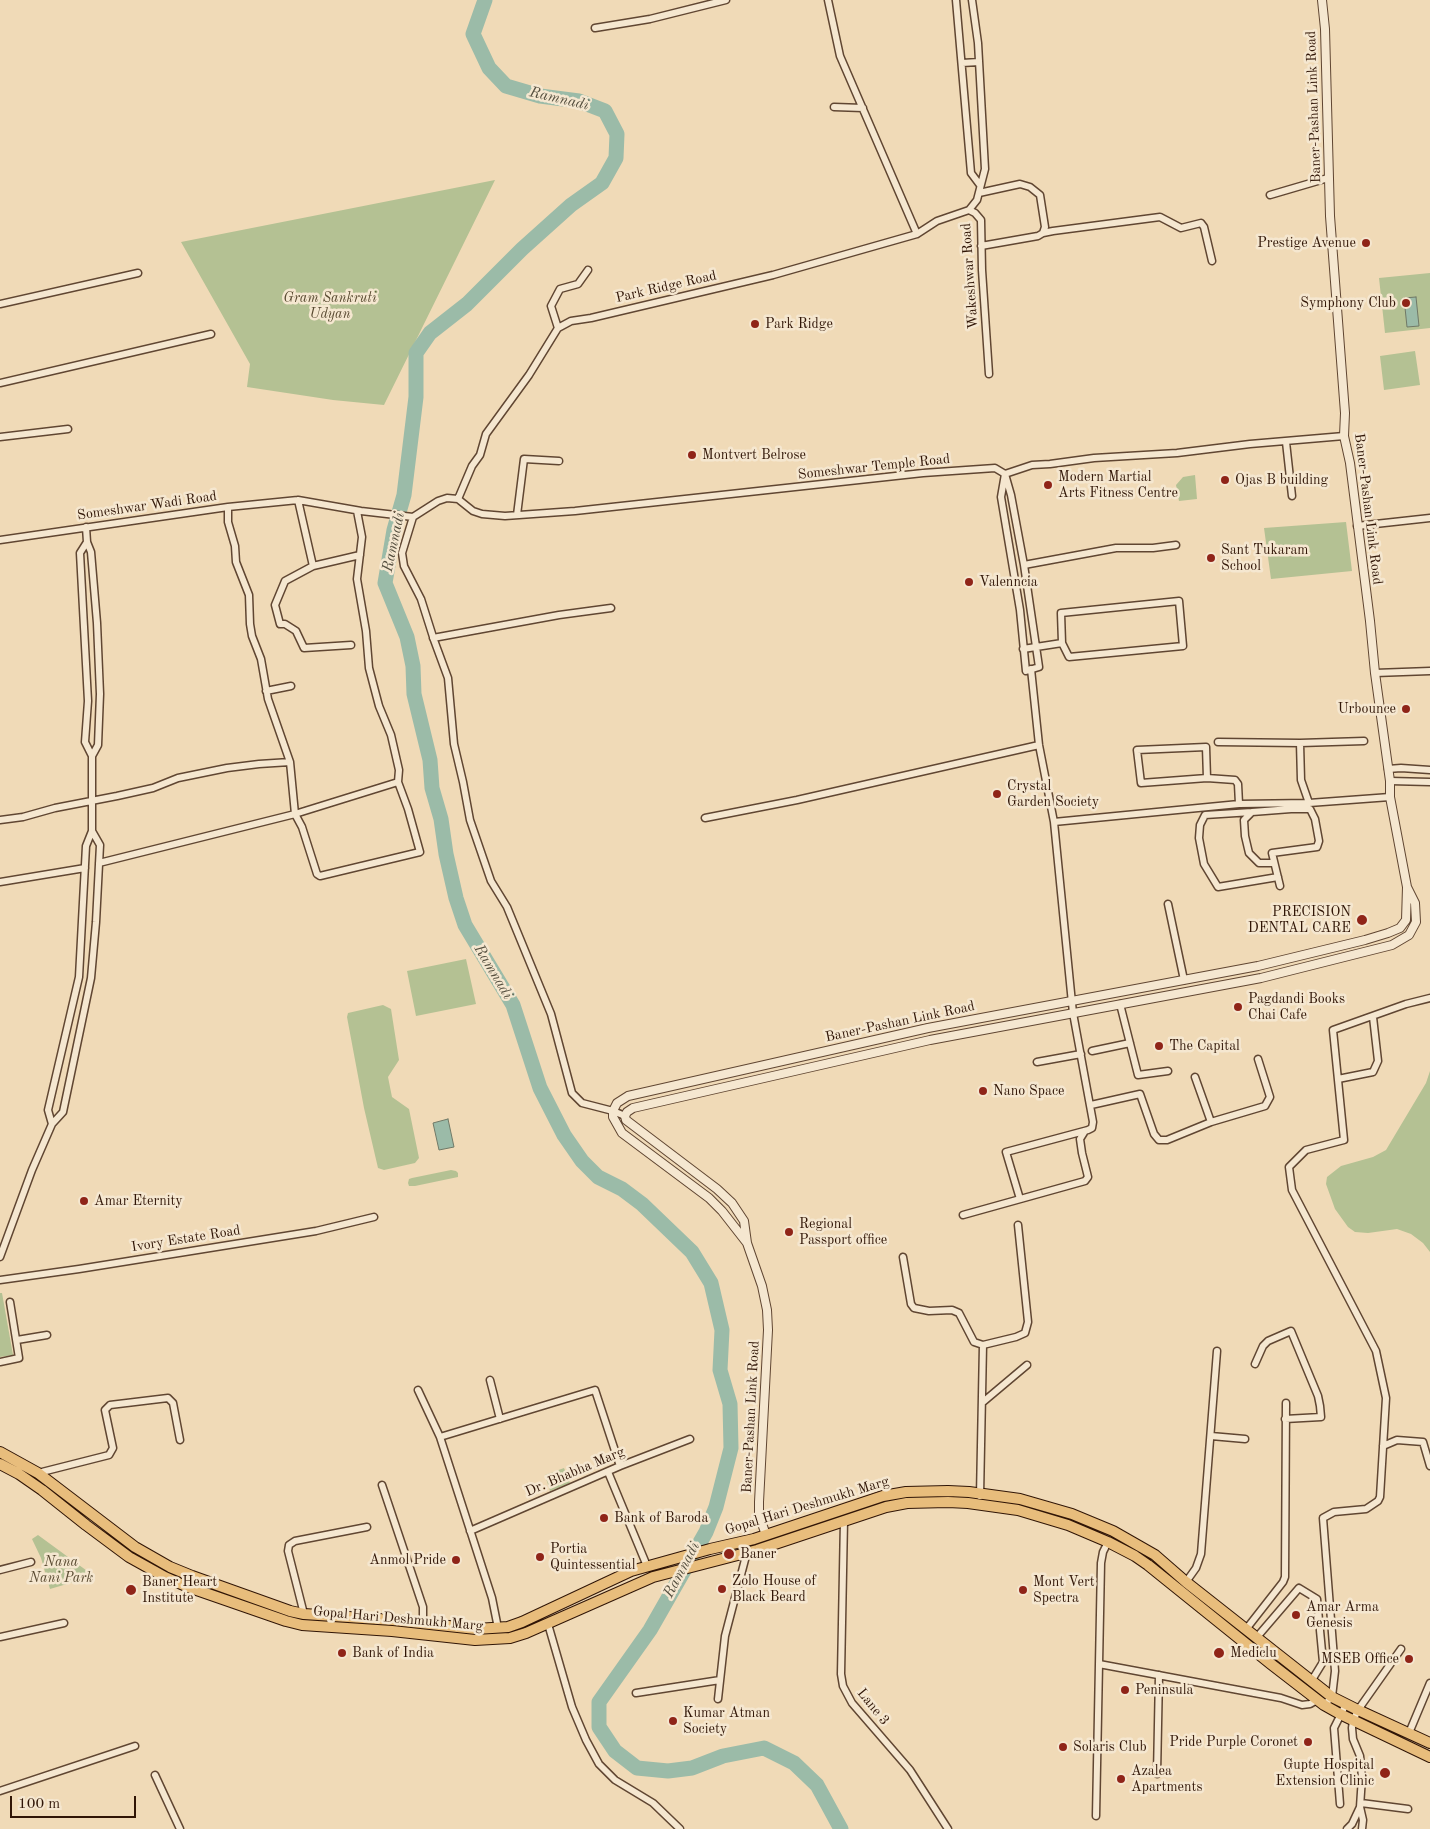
<!DOCTYPE html>
<style>
body{margin:0}
#map{position:relative;width:1430px;height:1829px;overflow:hidden;background:#f0dab7;font-family:"Old Standard TT",serif}
canvas{display:block}
.scale{position:absolute;left:10px;top:1796px;width:126px;height:22px;box-sizing:border-box;border:2px solid #301506;border-top:0;padding-left:6px;font-size:15px;line-height:18px;white-space:nowrap;color:#301506;-webkit-text-stroke:4px #f5e7d0;paint-order:stroke}
</style>
<div id="map">
<canvas width="1430" height="1829"></canvas>
<div class="scale">100 m</div>
</div>
<script>
const context = document.querySelector('canvas').getContext('2d');
context.lineJoin = 'round';
function fillPath(path, color) { context.fillStyle = color; context.fill(path, 'evenodd'); }
const toPath = rows => new Path2D(rows.map(r => 'M' + r).join(''));
function stroke(path, color, width, dash) { context.strokeStyle = color; context.lineWidth = width; context.lineCap = dash ? 'butt' : 'round'; context.setLineDash(dash || []); context.stroke(path); }
function drawText(font, color, halo, rows, align = 'center') {
  context.font = font + ' "Old Standard TT",serif'; context.lineWidth = 5; context.setLineDash([]); context.textBaseline = 'middle'; context.strokeStyle = halo; context.fillStyle = color; for (const [text, x, y, turn = 0] of rows) {
    context.save(); context.translate(x, y); context.rotate((+turn || 0) * Math.PI / 180); context.textAlign = isNaN(turn) ? turn : align; if (halo) context.strokeText(text, 0, 0); context.fillText(text, 0, 0); context.restore();
  }
}
const green = toPath([
 [495,180,384,405,333,400,247,387,250,364,181,242],
 [1430,273,1430,328,1385,333,1379,278],
 [1415,351,1420,385,1384,390,1380,356],
 [1195,475,1197,499,1179,501,1176,485,1183,477],
 [1346,522,1352,571,1271,579,1264,528],
 [466,959,476,1004,416,1016,407,971],
 [383,1005,391,1009,399,1060,388,1077,392,1097,409,1109,419,1158,415,1163,384,1170,378,1168,364,1108,347,1017,348,1013],
 [1430,1071,1430,1252,1423,1243,1411,1234,1397,1229,1368,1233,1355,1232,1348,1227,1335,1209,1326,1184,1327,1177,1341,1166,1373,1157,1386,1150,1426,1083],
 [451,1170,456,1171,458,1173,458,1177,415,1186,409,1186,408,1183,409,1179,412,1178],
 [0,1293,2,1293,13,1355,0,1357],
 [564,1468,570,1483,550,1491,545,1475],
 [38,1535,94,1576,50,1589,41,1558,32,1539]
]);
const water = toPath([
 [1416,297,1419,326,1407,327,1404,298,1416,297],
 [448,1119,454,1147,439,1150,433,1123,448,1119]
]);
const river = toPath([
 [485,0,473,34,489,68,506,86,540,96,579,101,605,111,617,134,616,158,602,183,571,205,522,249,467,304,430,333,416,353,416,397,404,495,394,530,385,583,407,637,413,666,414,694,430,760,432,788,441,819,446,854,456,898,465,925,513,1005,540,1088,564,1135,582,1161,598,1177,622,1189,642,1204,692,1252,711,1283,722,1330,720,1370,730,1404,731,1448,716,1507,706,1532,650,1630,599,1702,599,1727,615,1751,637,1768,668,1771,692,1768,723,1756,764,1748,794,1763,817,1785,841,1829]
]);
const minor = toPath([
 [828,0,840,56,917,234],
 [956,0,971,173,980,185],
 [595,28,650,19,726,0],
 [962,63,979,62],
 [834,107,863,108],
 [979,193,1020,184,1030,187,1040,195,1045,227,1043,233],
 [1270,195,1328,178],
 [969,210,977,200,985,169,978,43,972,0],
 [969,210,975,213,981,220,982,270,989,374],
 [981,246,1038,236,1043,233,1053,231,1160,217,1181,228,1201,223,1204,227,1212,261],
 [0,304,138,273],
 [558,328,551,306,560,289,578,284,588,270],
 [0,383,211,334],
 [0,437,68,429],
 [1286,442,1292,496],
 [1005,474,1011,495,1024,565,1039,667,1026,671,1020,610,1001,497,1005,474],
 [458,499,472,466,480,455,486,434,529,375,558,328,571,321,591,318,773,275,917,234,937,221,969,210],
 [298,500,313,566],
 [228,507,228,522,235,546,236,562,249,595,250,624,252,636,261,659,268,699,290,762],
 [517,515,524,459,559,461],
 [413,517,438,501,447,498,458,499,473,511,482,514,505,516,575,511,923,473,995,468,1005,474,1032,465,1050,464,1094,458,1177,453,1250,444,1344,436],
 [413,517,402,553,404,566,421,599,434,640,448,678,454,744,463,782,470,820,491,881,507,907,551,1014,572,1093,582,1103,613,1111,625,1116],
 [1357,526,1430,518],
 [86,527,87,542,91,552,97,623,100,694,98,745,92,756,92,831],
 [0,540,228,507,298,500,361,511,413,517],
 [87,542,80,553,88,701,85,742,92,756],
 [1024,565,1116,548,1153,548,1176,545],
 [1179,601,1183,646,1069,657,1062,643,1061,613,1179,601],
 [433,638,559,615,611,608],
 [351,645,304,648,296,631,285,624,280,624,275,605,285,581,313,566,360,555],
 [1023,649,1062,643],
 [1375,673,1430,671],
 [266,691,291,686],
 [1218,742,1300,743,1301,780,1309,803],
 [1300,743,1364,741],
 [1206,747,1207,778,1141,783,1137,750,1206,747],
 [1388,769,1401,768,1430,770],
 [1207,778,1235,780,1238,784,1239,804],
 [1390,781,1430,782],
 [1252,812,1205,815,1200,825,1199,838,1204,864,1218,887,1278,877],
 [705,818,797,800,1039,745],
 [0,820,23,817,55,808,117,796,153,788,178,778,227,768,259,764,290,762,295,814,398,782],
 [1054,822,1239,804,1309,803,1390,797],
 [92,831,100,845,96,922,91,978,63,1112,52,1124,48,1110,79,977,86,846,92,831],
 [99,863,295,814,302,827,317,874,320,876,420,852,408,809,398,782,399,770,391,735,379,706,369,668,366,631,357,579,362,537,357,511],
 [1274,863,1259,863,1249,853,1245,836,1244,820,1252,812,1291,809,1310,809,1315,819,1319,841,1317,847,1272,853,1280,886],
 [0,882,85,868],
 [1168,904,1184,980],
 [1120,1004,1138,1075,1168,1071],
 [1092,1051,1130,1043],
 [1037,1062,1081,1054],
 [1195,1077,1211,1122,1265,1106,1270,1097,1258,1059],
 [1338,1079,1373,1072,1378,1061,1373,1017],
 [1091,1105,1140,1094,1154,1134,1159,1140,1167,1140,1211,1122],
 [1020,1199,1006,1152,1088,1130,1092,1128,1093,1122,1073,1013,1054,822,1039,745,1031,669],
 [963,1215,1085,1181,1088,1177,1082,1153,1080,1139,1085,1131],
 [0,1257,32,1170,52,1124],
 [903,1257,911,1304,914,1308,929,1311,952,1310,959,1313,974,1342,983,1345],
 [0,1280,79,1269,316,1231,374,1217],
 [17,1340,47,1335],
 [0,1362,19,1358,10,1302],
 [1255,1364,1263,1346,1268,1341,1291,1331,1318,1396,1320,1406,1321,1417,1285,1419],
 [490,1380,500,1419],
 [418,1390,440,1437,492,1598,498,1628],
 [983,1402,1027,1365],
 [1211,1436,1245,1439],
 [440,1437,595,1390,620,1466],
 [1383,1446,1397,1440,1423,1442,1430,1466],
 [608,1472,647,1566],
 [38,1473,109,1455,113,1448,105,1410,110,1405,168,1398,173,1403,180,1440],
 [382,1485,423,1607,423,1623],
 [980,1496,983,1345,1016,1337,1025,1333,1028,1322,1018,1225],
 [844,1520,841,1674,843,1686,852,1703,910,1770,948,1829],
 [470,1531,620,1466,690,1439],
 [0,1570,31,1562],
 [1186,1582,1196,1568,1201,1554,1217,1351],
 [304,1614,288,1551,289,1545,295,1541,367,1527],
 [548,1624,572,1707,586,1740,599,1764,615,1780,653,1803,680,1829],
 [1247,1628,1283,1582,1285,1577,1286,1403],
 [0,1637,64,1623],
 [1257,1637,1299,1588,1317,1599,1323,1662,1312,1680],
 [1099,1664,1281,1698,1302,1705,1310,1704,1317,1700],
 [636,1693,720,1680],
 [718,1699,725,1636,747,1552],
 [1324,1705,1332,1697,1335,1671,1323,1518,1334,1512,1366,1509,1378,1501,1380,1497,1386,1398,1376,1351,1292,1190,1289,1167,1306,1150,1344,1140,1333,1030,1406,1004,1430,998],
 [1409,1733,1430,1683],
 [1157,1774,1159,1675],
 [155,1775,180,1829],
 [0,1791,135,1746],
 [1361,1803,1408,1809],
 [1340,1804,1334,1728,1346,1704],
 [1360,1807,1363,1820,1362,1829],
 [1096,1816,1101,1563,1103,1552,1108,1542],
 [1347,1829,1352,1824,1360,1807,1362,1777,1360,1756,1353,1739,1352,1728,1353,1721,1358,1710,1401,1649]
]);
const tertiary = toPath([
 [747,1243,722,1211,709,1198,622,1133,613,1117,613,1111,617,1103,628,1096,928,1028,1258,966,1365,940,1388,933,1400,928,1406,920,1407,887],
 [766,1535,759,1515,759,1502,768,1330,767,1310,762,1286,747,1243,744,1221,732,1203,717,1189,626,1120,625,1116,627,1112,633,1108,930,1040,1261,978,1392,945,1409,935,1416,922,1415,903,1407,887,1390,797,1390,781,1375,673,1370,621,1350,463,1344,436,1345,413,1330,216,1325,29,1322,0]
]);
const primary = toPath([
 [0,1452,38,1473,135,1547,170,1567,192,1576,290,1611,304,1614,393,1620,476,1629,508,1627,522,1622,631,1571,710,1549,754,1539,883,1496,906,1492,948,1491,969,1492,1020,1499,1072,1514,1113,1531,1155,1555,1186,1582,1332,1697,1358,1710,1430,1743],
 [0,1464,19,1474,42,1490,86,1525,129,1557,165,1577,188,1587,286,1621,302,1625,392,1631,475,1640,510,1638,526,1633,653,1577,757,1550,886,1507,907,1503,948,1502,968,1503,1018,1510,1068,1525,1108,1542,1135,1556,1148,1565,1271,1664,1324,1705,1340,1714,1430,1757]
]);
const markers = [
 [1366,243,5,"#8f2418"],
 [1406,303,5,"#8f2418"],
 [755,324,5,"#8f2418"],
 [692,455,5,"#8f2418"],
 [1225,480,5,"#8f2418"],
 [1048,485,5,"#8f2418"],
 [1211,558,5,"#8f2418"],
 [969,582,5,"#8f2418"],
 [1406,709,5,"#8f2418"],
 [997,794,5,"#8f2418"],
 [1362,920,6,"#8f2418"],
 [1238,1007,5,"#8f2418"],
 [1159,1046,5,"#8f2418"],
 [983,1091,5,"#8f2418"],
 [84,1201,5,"#8f2418"],
 [789,1232,5,"#8f2418"],
 [604,1518,5,"#8f2418"],
 [729,1554,6,"#8f2418"],
 [540,1557,5,"#8f2418"],
 [456,1560,5,"#8f2418"],
 [722,1589,5,"#8f2418"],
 [131,1590,6,"#8f2418"],
 [1023,1590,5,"#8f2418"],
 [1296,1615,5,"#8f2418"],
 [342,1653,5,"#8f2418"],
 [1219,1653,6,"#8f2418"],
 [1409,1659,5,"#8f2418"],
 [1125,1690,5,"#8f2418"],
 [673,1721,5,"#8f2418"],
 [1308,1742,5,"#8f2418"],
 [1063,1747,5,"#8f2418"],
 [1385,1773,6,"#8f2418"],
 [1121,1779,5,"#8f2418"]
];
const streetNames = [
 ["Baner-Pashan Link Road",1314,107,-92],
 ["Wakeshwar Road",970,276,-94],
 ["Park Ridge Road",666,287,-13],
 ["Someshwar Temple Road",874,467,-6],
 ["Someshwar Wadi Road",147,506,-8],
 ["Baner-Pashan Link Road",1368,509,83],
 ["Baner-Pashan Link Road",900,1022,-12],
 ["Ivory Estate Road",186,1239,-9],
 ["Baner-Pashan Link Road",751,1417,-87],
 ["Dr. Bhabha Marg",575,1472,-23],
 ["Gopal Hari Deshmukh Marg",807,1506,-17],
 ["Gopal Hari Deshmukh Marg",398,1619,5],
 ["Lane 3",873,1707,51]
];
const poiNames = [
 ["Prestige Avenue",1356,243,"right"],
 ["Symphony Club",1396,303,"right"],
 ["Park Ridge",765,324],
 ["Montvert Belrose",702,455],
 ["Modern Martial",1058,477],
 ["Arts Fitness Centre",1058,493],
 ["Ojas B building",1235,480],
 ["Sant Tukaram",1221,550],
 ["School",1221,566],
 ["Valenncia",979,582],
 ["Urbounce",1396,709,"right"],
 ["Crystal",1007,786],
 ["Garden Society",1007,802],
 ["PRECISION",1351,912,"right"],
 ["DENTAL CARE",1351,928,"right"],
 ["Pagdandi Books",1248,999],
 ["Chai Cafe",1248,1015],
 ["The Capital",1169,1046],
 ["Nano Space",993,1091],
 ["Amar Eternity",94,1201],
 ["Regional",799,1224],
 ["Passport office",799,1240],
 ["Bank of Baroda",614,1518],
 ["Portia",550,1549],
 ["Quintessential",550,1565],
 ["Baner",740,1554],
 ["Anmol Pride",446,1560,"right"],
 ["Zolo House of",732,1581],
 ["Black Beard",732,1597],
 ["Baner Heart",142,1582],
 ["Institute",142,1598],
 ["Mont Vert",1033,1582],
 ["Spectra",1033,1598],
 ["Amar Arma",1306,1607],
 ["Genesis",1306,1623],
 ["Bank of India",352,1653],
 ["Mediclu",1230,1653],
 ["MSEB Office",1399,1659,"right"],
 ["Peninsula",1135,1690],
 ["Kumar Atman",683,1713],
 ["Society",683,1729],
 ["Pride Purple Coronet",1298,1742,"right"],
 ["Solaris Club",1073,1747],
 ["Gupte Hospital",1374,1765,"right"],
 ["Extension Clinic",1374,1781,"right"],
 ["Azalea",1131,1771],
 ["Apartments",1131,1787]
];
const parkNames = [
 ["Gram Sankruti",330,298],
 ["Udyan",330,314],
 ["Nana",61,1562],
 ["Nani Park",61,1578]
];
const waterNames = [
 ["Ramnadi",559,99,13],
 ["Ramnadi",394,542,-78],
 ["Ramnadi",493,972,59],
 ["Ramnadi",682,1570,-62]
];
fillPath(green, '#b4c193');
fillPath(water, '#9bbba8');
stroke(water, '#707967', 1);
stroke(river, '#9bbba8', 15);
stroke(minor, '#604632', 9);
stroke(tertiary, '#604632', 10);
stroke(primary, '#301506', 12);
stroke(minor, '#f5e7d0', 6);
stroke(tertiary, '#f5e7d0', 8);
stroke(primary, '#e8bd7c', 10);
for (const [x, y, r, color] of markers) { const dot = new Path2D(); dot.arc(x, y, r, 0, 2 * Math.PI); context.fillStyle = color; context.fill(dot); stroke(dot, '#f5e7d0', 2); }
drawText('14px', '#301506', '#f5e7d0', streetNames);
drawText('14px', '#301506', '#f5e7d0', poiNames, 'left');
drawText('italic 14px', '#584930', '#f5e7d0', parkNames);
drawText('italic 15px', '#554f3f', '#f5e7d0', waterNames);
</script>
